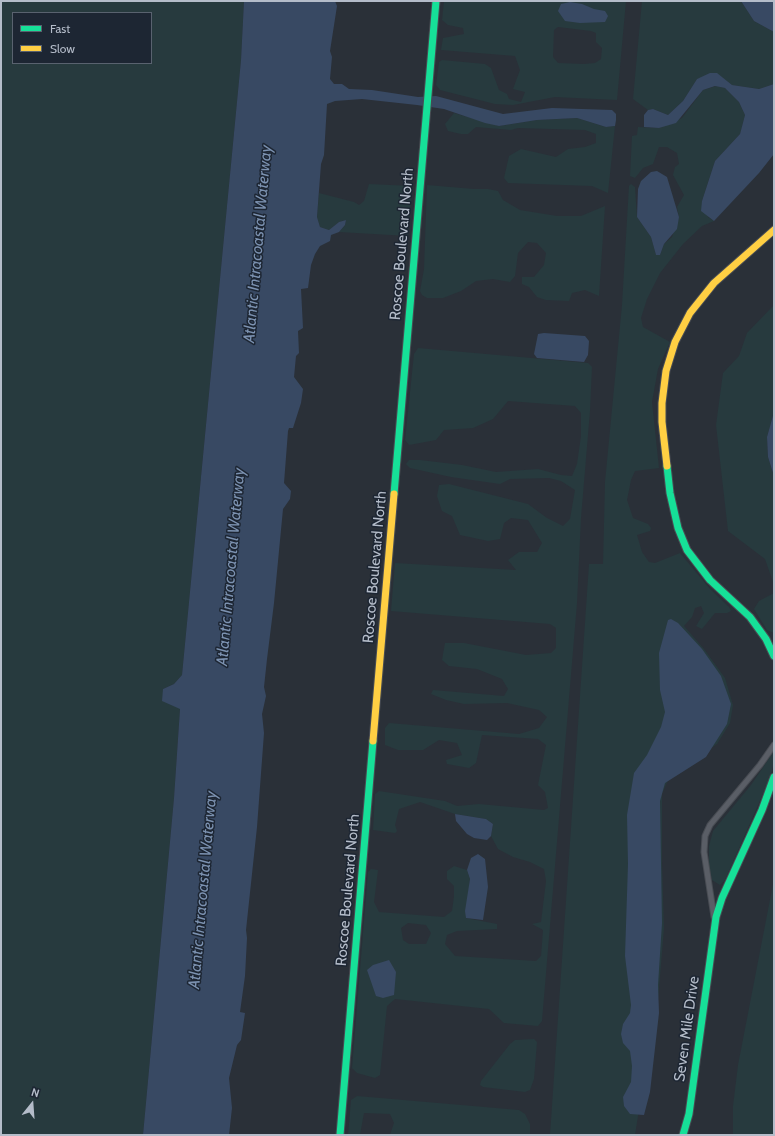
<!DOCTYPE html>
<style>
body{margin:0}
#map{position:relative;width:775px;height:1136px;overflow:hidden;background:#2a3038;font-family:Cabin,sans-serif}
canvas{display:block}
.frame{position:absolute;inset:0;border:2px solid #b4bcc9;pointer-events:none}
.legend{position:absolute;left:12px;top:12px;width:140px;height:52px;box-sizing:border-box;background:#1d2633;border:1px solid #59626f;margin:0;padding:5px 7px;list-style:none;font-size:12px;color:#b4bcc9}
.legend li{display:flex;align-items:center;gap:8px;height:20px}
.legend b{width:20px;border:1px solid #59626f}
.north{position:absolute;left:12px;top:1084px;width:40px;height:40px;-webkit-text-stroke:3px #1d2633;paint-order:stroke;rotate:17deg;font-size:11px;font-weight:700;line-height:16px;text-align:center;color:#b4bcc9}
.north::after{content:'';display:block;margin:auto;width:14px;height:18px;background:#b4bcc9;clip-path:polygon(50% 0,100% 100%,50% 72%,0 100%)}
</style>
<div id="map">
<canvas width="775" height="1136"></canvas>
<div class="frame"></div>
<ul class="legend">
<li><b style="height:5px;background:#16e098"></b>Fast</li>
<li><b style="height:5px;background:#ffcf43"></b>Slow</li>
</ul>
<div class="north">N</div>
</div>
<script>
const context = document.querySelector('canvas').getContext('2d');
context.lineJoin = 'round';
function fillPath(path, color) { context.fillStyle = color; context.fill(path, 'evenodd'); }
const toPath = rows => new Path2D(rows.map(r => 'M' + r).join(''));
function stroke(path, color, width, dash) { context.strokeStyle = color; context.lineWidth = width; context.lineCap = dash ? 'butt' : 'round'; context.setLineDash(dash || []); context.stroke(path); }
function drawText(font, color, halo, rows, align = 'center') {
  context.font = font + ' Cabin,sans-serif'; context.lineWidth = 3; context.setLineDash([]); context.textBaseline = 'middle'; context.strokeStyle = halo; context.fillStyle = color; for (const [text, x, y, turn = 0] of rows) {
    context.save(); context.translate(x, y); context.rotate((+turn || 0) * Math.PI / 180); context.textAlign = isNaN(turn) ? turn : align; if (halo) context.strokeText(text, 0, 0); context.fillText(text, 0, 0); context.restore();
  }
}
const green = toPath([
 [1,1,244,1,241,60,182,675,174,684,163,689,169,704,180,708,174,798,143,1135,1,1135],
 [13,13,151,13,151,63,13,63],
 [444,1,626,1,617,100,555,97,513,105,495,104,440,90,436,85,439,62,442,60,485,64,491,68,499,90,507,94,509,99,521,102,525,92,513,89,520,70,515,56,441,50,443,38,464,34,463,28,448,25,442,20],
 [558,27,591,31,596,33,596,42,602,48,601,59,595,63,584,64,558,63,553,57,554,30],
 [642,1,741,1,754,21,774,32,774,84,759,89,732,85,717,74,697,79,683,101,668,115,653,109,648,110,633,99],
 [716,86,725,88,739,102,745,115,740,134,715,161,702,201,708,217,714,221,702,226,683,244,660,273,647,299,641,318,643,327,670,342,658,369,652,402,659,468,635,471,631,480,627,500,633,518,648,524,651,528,650,531,637,535,642,552,649,562,655,563,680,553,710,589,729,607,731,611,727,613,715,613,702,629,696,626,704,613,701,606,695,608,692,617,684,626,704,649,725,678,733,705,730,723,717,744,669,778,662,794,662,862,664,928,656,1024,646,1089,638,1116,635,1135,550,1135,589,564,603,564,605,482,622,305,629,186,631,184,635,187,637,217,651,237,656,255,660,255,664,244,672,237,679,217,677,207,684,195,673,175,675,167,679,164,677,153,667,147,659,147,653,164,643,168,635,178,630,176,632,136,637,135,638,127,659,128,682,118,703,90],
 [454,113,499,126,537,120,577,118,606,127,615,126,608,193,592,186,508,183,504,178,509,156,521,149,556,157,568,149,585,147,596,143,596,134,585,130,518,128,511,130,476,127,468,134,461,134,448,131,445,124],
 [369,184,412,186,408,236,339,232,345,225,346,220,339,222,329,230,320,227,317,217,319,193,354,202,359,205,364,201],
 [427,185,474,189,488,189,498,191,503,200,520,210,557,216,581,216,605,206,599,296,585,290,572,293,569,301,546,300,537,297,529,287,522,284,522,277,534,277,544,265,546,253,537,243,528,242,518,253,515,276,510,282,493,279,476,281,461,291,443,298,427,298,422,295,420,291,424,269],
 [774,305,774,412,767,437,768,457,774,476,774,585,765,559,728,531,716,425,723,373,739,356,747,333],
 [418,348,588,363,592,367,590,411,581,518,577,603,542,1021,538,1026,504,1023,489,1009,395,999,387,1006,380,1075,375,1078,357,1073,352,1068,368,872,371,869,378,870,374,902,379,912,444,917,452,911,454,896,454,886,447,879,447,871,454,866,467,870,470,879,466,918,497,924,497,929,457,931,447,935,445,944,455,956,536,961,541,956,543,930,532,924,541,922,546,881,544,869,530,862,513,857,498,849,491,836,493,824,486,819,455,814,420,802,399,809,395,825,397,831,395,833,373,830,375,794,379,791,445,801,457,806,479,804,544,810,548,808,545,792,538,785,546,745,538,739,482,735,476,763,469,768,447,764,446,760,462,755,457,743,439,740,423,750,398,750,385,745,385,728,389,723,519,734,539,728,547,717,539,710,507,703,464,704,446,700,431,694,433,690,504,696,508,689,502,679,477,669,449,666,442,660,445,643,464,643,526,655,551,653,556,648,556,628,550,624,391,611,395,563,516,570,508,560,519,552,537,552,542,543,528,520,511,518,504,523,500,539,488,541,460,535,452,516,442,511,437,496,439,485,449,484,528,504,547,518,563,526,570,519,575,490,561,481,549,478,510,479,500,484,451,477,410,468,406,464,409,460,420,460,462,465,496,472,538,469,561,475,572,476,577,464,581,436,581,413,575,406,508,401,493,419,473,428,444,430,436,440,409,445,405,440,414,354],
 [408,923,426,925,431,933,426,944,409,944,403,940,401,928],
 [774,593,774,633,767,630,754,609,759,601],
 [774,751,774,762,770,778,725,880,720,885,712,880,709,866,709,846,713,831,751,785],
 [774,879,774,1135,733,1135,733,1106,738,1065],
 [534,1039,537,1042,534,1079,530,1090,525,1092,483,1087,480,1085,481,1081,510,1044,515,1040],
 [357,1096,519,1110,525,1114,530,1124,530,1135,390,1135,394,1123,390,1114,364,1113,360,1135,348,1135,351,1100]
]);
const water = toPath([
 [244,1,335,1,337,6,330,51,332,57,330,79,334,84,342,84,349,89,372,90,418,97,436,96,503,114,552,108,612,110,616,114,616,120,615,126,606,127,577,118,537,120,499,126,485,123,444,109,417,105,362,99,335,101,327,104,324,155,321,164,317,217,320,227,329,230,339,222,346,220,345,225,339,232,331,235,330,241,320,246,315,254,311,265,308,288,301,289,303,328,298,331,299,353,296,356,294,377,303,389,301,403,293,428,289,428,288,431,284,483,291,491,290,499,283,509,274,603,267,659,264,687,266,696,262,714,264,733,257,827,246,930,247,938,245,976,240,1012,245,1013,241,1040,237,1045,229,1078,232,1108,229,1135,143,1135,174,798,180,709,162,701,163,689,174,684,182,675,241,60],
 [741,1,774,1,774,32,754,21],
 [570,2,582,4,594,9,605,11,608,16,605,22,580,23,565,21,558,11,561,4],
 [710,73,717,73,732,85,759,89,774,84,774,154,759,173,714,221,701,211,702,201,715,161,740,134,745,115,739,102,725,88,715,86,703,90,676,123,659,128,644,127,644,115,648,110,653,109,668,115,683,101,697,79],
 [657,171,667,177,679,217,677,229,664,244,660,255,656,255,651,237,637,217,638,189,641,181,651,172],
 [544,333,585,336,589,341,588,355,584,362,537,358,534,354,538,334],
 [774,412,774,476,768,457,767,437],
 [671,619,678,623,702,649,721,676,731,704,727,724,706,757,665,783,660,801,662,923,658,985,659,1013,650,1092,644,1115,630,1114,624,1106,623,1097,631,1082,632,1066,630,1051,623,1043,621,1034,623,1024,630,1013,631,1005,625,956,628,864,627,815,634,773,647,755,661,727,665,712,660,690,659,653,668,620],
 [455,814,486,819,493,824,491,836,487,840,474,838,467,834,456,821],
 [478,854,485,859,488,887,483,920,466,918,465,911,470,879,467,870,471,858],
 [389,960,396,972,394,995,383,998,376,996,367,970,373,965]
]);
const street = toPath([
 [714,917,704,852,705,836,710,825,760,765,774,745]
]);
const fast = toPath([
 [667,466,670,493,678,528,687,550,710,580,750,617,766,639,774,656],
 [394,494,436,1],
 [340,1135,373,741],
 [683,1135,689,1114,716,917,722,898,762,810,774,777]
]);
const slow = toPath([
 [667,466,662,422,662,403,666,371,675,342,690,313,714,283,774,230],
 [373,741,394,494]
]);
const streetNames = [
 ["Roscoe Boulevard North",402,244,-85],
 ["Roscoe Boulevard North",375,567,-85],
 ["Roscoe Boulevard North",348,890,-85],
 ["Seven Mile Drive",687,1029,-82]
];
const waterNames = [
 ["Atlantic Intracoastal Waterway",258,244,-85],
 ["Atlantic Intracoastal Waterway",231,567,-85],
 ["Atlantic Intracoastal Waterway",203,890,-85]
];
fillPath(green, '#273a3e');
fillPath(water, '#384963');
stroke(street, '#484c53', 7);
stroke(fast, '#484c53', 9);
stroke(slow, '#484c53', 9);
stroke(street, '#5a5e66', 5);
stroke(fast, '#16e098', 7);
stroke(slow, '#ffcf43', 7);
drawText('15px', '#b4bcc9', '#1d2633', streetNames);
drawText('italic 16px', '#7c92b1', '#1d2633', waterNames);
</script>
